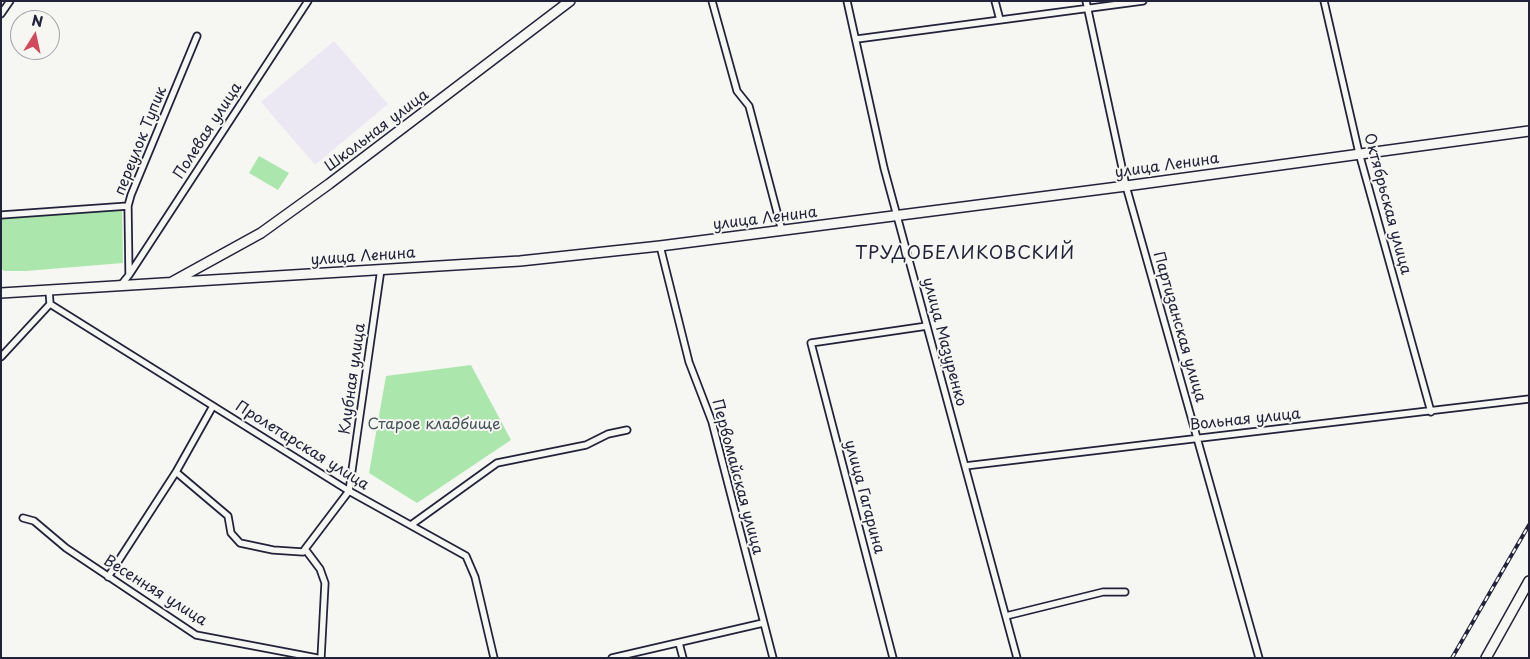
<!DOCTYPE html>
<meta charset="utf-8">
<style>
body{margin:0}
#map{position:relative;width:1530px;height:659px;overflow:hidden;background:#f6f6f2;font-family:"Playpen Sans",sans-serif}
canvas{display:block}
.frame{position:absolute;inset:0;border:2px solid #22223b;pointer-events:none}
.north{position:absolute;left:10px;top:10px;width:50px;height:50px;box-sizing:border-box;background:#f6f6f2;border:1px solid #a1a1a9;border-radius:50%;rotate:10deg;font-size:14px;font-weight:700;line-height:20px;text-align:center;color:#22223b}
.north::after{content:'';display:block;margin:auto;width:18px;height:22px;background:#d1495b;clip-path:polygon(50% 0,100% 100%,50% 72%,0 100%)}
</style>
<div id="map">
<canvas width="1530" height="659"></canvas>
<div class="frame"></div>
<div class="north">N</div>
</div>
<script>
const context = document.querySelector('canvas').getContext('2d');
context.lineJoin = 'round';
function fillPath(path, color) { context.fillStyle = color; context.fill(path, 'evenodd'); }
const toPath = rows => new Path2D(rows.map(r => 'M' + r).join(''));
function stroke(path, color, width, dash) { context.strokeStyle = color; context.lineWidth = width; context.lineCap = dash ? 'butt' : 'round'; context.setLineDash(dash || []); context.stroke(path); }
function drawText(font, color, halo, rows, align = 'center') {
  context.font = font + ' "Playpen Sans",sans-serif'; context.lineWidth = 4; context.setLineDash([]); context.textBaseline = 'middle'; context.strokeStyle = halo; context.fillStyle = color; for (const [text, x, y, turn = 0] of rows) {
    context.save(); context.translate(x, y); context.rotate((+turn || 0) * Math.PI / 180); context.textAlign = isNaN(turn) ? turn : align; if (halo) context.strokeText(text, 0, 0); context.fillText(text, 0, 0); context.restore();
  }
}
const built = toPath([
 [334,41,388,104,315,165,261,102]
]);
const green = toPath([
 [259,156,289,173,278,190,249,173],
 [122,209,123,263,26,271,4,271,1,268,1,219],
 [471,365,511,440,417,503,369,473,386,376]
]);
const street = toPath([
 [712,1,737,91,749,106,782,231],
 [847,1,884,168,1017,658],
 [995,1,1000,20],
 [1086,1,1126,186,1259,658],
 [1324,1,1359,153,1431,412],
 [1,14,10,1],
 [857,39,1143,1],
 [1,215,128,206],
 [660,246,689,362,712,422,773,658],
 [129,275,308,1],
 [120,286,129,275,128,206,131,195,197,36],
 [49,290,50,304,349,491,466,556,475,577,494,658],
 [1,357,50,304],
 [965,466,1529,399],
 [176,472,228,516,231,533,240,543,273,550,303,552,305,549],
 [23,518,34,521,66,548,196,635,317,658],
 [411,525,497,463,586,445,608,434,627,430],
 [108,577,176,472,213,406],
 [1006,616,1103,592,1125,592],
 [679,643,683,658],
 [321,658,325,583,320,569,305,549,349,491,381,269],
 [612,658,763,623],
 [893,658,811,343,927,326]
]);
const secondary = toPath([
 [172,282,261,233,329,184,570,1],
 [1,293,520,261,660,246,1126,186,1529,131],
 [1486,658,1529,581]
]);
const rail = toPath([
 [1452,658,1529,525]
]);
const streetNames = [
 ["Полевая улица",208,131,-57],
 ["Школьная улица",377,131,-37],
 ["переулок Тупик",141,141,-68],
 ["улица Ленина",1167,166,-8],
 ["Октябрьская улица",1387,204,75],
 ["улица Ленина",765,219,-7],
 ["улица Ленина",363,257,-4],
 ["Партизанская улица",1179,327,74],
 ["улица Мазуренко",944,342,75],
 ["Клубная улица",353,379,-82],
 ["Вольная улица",1245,420,-6],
 ["Пролетарская улица",302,446,32],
 ["Первомайская улица",737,477,75],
 ["улица Гагарина",864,497,75],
 ["Весенняя улица",155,591,32]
];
const parkNames = [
 ["Старое кладбище",434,425]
];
const quarterNames = [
 ["ТРУДОБЕЛИКОВСКИЙ",965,254]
];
fillPath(built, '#ebe8f4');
fillPath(green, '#abe7ad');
stroke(street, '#22223b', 9);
stroke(secondary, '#22223b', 12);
stroke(street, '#f6f6f2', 5.5);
stroke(secondary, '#f6f6f2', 9);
stroke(rail, '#22223b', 4);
stroke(rail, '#f6f6f2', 2, [5.5]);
drawText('15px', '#22223b', '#f6f6f2', streetNames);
drawText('15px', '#445358', '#f6f6f2', parkNames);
context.letterSpacing = '1px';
drawText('18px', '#22223b', '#f6f6f2', quarterNames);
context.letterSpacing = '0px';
</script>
